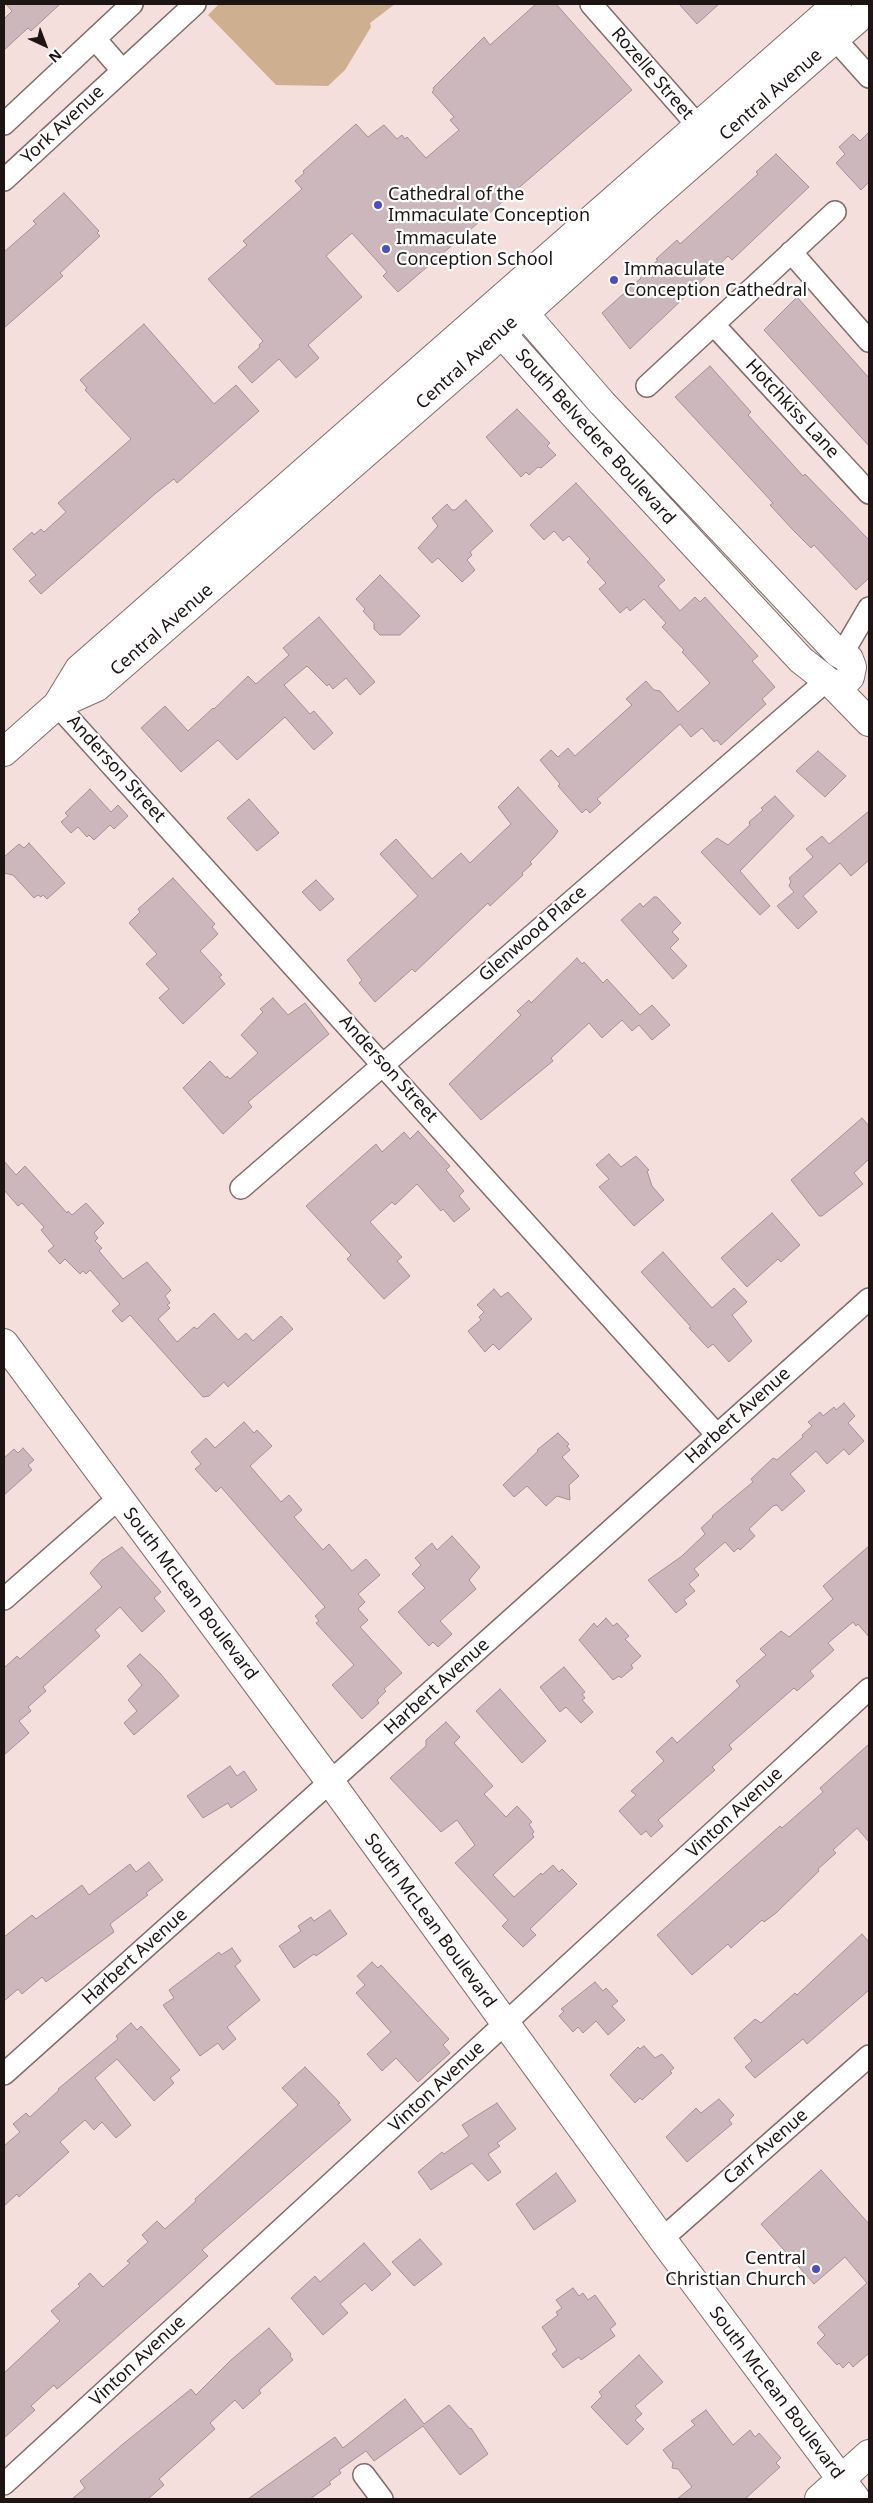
<!DOCTYPE html>
<style>
body{margin:0}
#map{position:relative;width:873px;height:2503px;overflow:hidden;background:#f4dfdc;font-family:"Noto Sans",sans-serif}
canvas{display:block}
.frame{position:absolute;inset:0;border:5px solid #1c1514;pointer-events:none}
.north{position:absolute;left:20px;top:20px;width:50px;height:50px;-webkit-text-stroke:4px #fff;paint-order:stroke;rotate:137deg;font-size:14px;font-weight:700;line-height:20px;text-align:center;color:#1c1514}
.north::after{content:'';display:block;margin:auto;width:18px;height:22px;background:#1c1514;clip-path:polygon(50% 0,100% 100%,50% 72%,0 100%)}
</style>
<div id="map">
<canvas width="873" height="2503"></canvas>
<div class="frame"></div>
<div class="north">N</div>
</div>
<script>
const context = document.querySelector('canvas').getContext('2d');
context.lineJoin = 'round';
function fillPath(path, color) { context.fillStyle = color; context.fill(path, 'evenodd'); }
const toPath = rows => new Path2D(rows.map(r => 'M' + r).join(''));
function stroke(path, color, width, dash) { context.strokeStyle = color; context.lineWidth = width; context.lineCap = dash ? 'butt' : 'round'; context.setLineDash(dash || []); context.stroke(path); }
function drawText(font, color, halo, rows, align = 'center') {
  context.font = font + ' "Noto Sans",sans-serif'; context.lineWidth = 4.5; context.setLineDash([]); context.textBaseline = 'middle'; context.strokeStyle = halo; context.fillStyle = color; for (const [text, x, y, turn = 0] of rows) {
    context.save(); context.translate(x, y); context.rotate((+turn || 0) * Math.PI / 180); context.textAlign = isNaN(turn) ? turn : align; if (halo) context.strokeText(text, 0, 0); context.fillText(text, 0, 0); context.restore();
  }
}
const green = toPath([
 [219,4,395,4,370,23,371,27,345,70,328,86,276,85,208,15]
]);
const building = toPath([
 [6,4,60,4,31,31,28,28,4,50,4,19,12,11,6,4],
 [536,4,556,4,632,90,398,292,383,276,387,272,352,233,326,256,362,297,308,345,319,358,296,378,279,359,252,383,238,367,260,347,259,345,263,341,208,279,247,245,243,241,302,189,295,181,304,173,303,171,356,124,368,137,384,125,397,139,402,135,405,139,407,137,426,158,459,130,450,120,454,117,432,92,434,90,433,88,484,37,490,45,536,4],
 [679,4,719,4,697,24,679,4],
 [869,132,869,182,861,190,836,163,845,154,839,147,853,134,860,141,869,132],
 [776,154,809,187,732,260,728,256,630,349,602,313,641,278,640,276,658,260,656,259,677,240,680,244,758,174,756,172,776,154],
 [64,193,99,231,97,233,100,236,60,273,63,276,4,328,4,252,36,224,33,221,64,193],
 [797,297,869,378,869,446,764,330,797,297],
 [144,324,214,404,236,385,259,411,177,483,174,479,156,493,41,594,29,581,36,575,13,549,32,532,34,535,41,529,44,532,66,512,58,503,131,439,85,390,87,388,80,380,144,324],
 [710,366,751,412,748,415,803,476,805,474,869,540,869,578,856,590,814,545,811,548,792,529,770,505,773,503,675,397,710,366],
 [517,409,550,443,547,446,556,455,541,468,538,467,529,475,526,472,521,477,486,437,517,409],
 [576,483,665,580,658,586,680,611,695,597,700,602,705,597,758,656,752,661,775,687,762,699,766,704,721,745,717,740,714,742,702,728,691,737,680,724,597,799,601,803,590,813,586,809,582,813,558,786,560,784,540,760,551,750,558,757,568,748,575,756,632,705,626,699,646,681,654,690,660,691,678,712,710,683,682,652,684,650,662,627,666,623,644,599,630,611,627,607,620,613,599,589,606,583,587,562,590,559,569,536,563,541,554,531,544,540,530,525,576,483],
 [466,500,493,531,470,552,472,555,467,560,475,570,462,582,438,558,432,563,418,548,438,526,432,518,447,504,452,510,455,510,466,500],
 [380,575,420,616,400,635,380,635,374,629,374,623,363,611,365,609,356,599,380,575],
 [319,617,375,682,360,695,346,678,333,689,329,684,327,686,307,666,284,685,310,714,314,711,333,733,314,750,285,717,237,760,218,740,181,772,141,728,165,706,188,731,213,708,214,709,248,676,256,684,289,655,283,648,319,617],
 [818,751,846,776,825,797,796,771,818,751],
 [518,787,558,831,554,837,530,862,532,864,522,873,523,875,490,906,488,903,415,972,412,969,375,1002,359,983,362,980,347,960,418,896,380,854,396,839,432,879,461,853,470,863,511,824,498,807,518,787],
 [90,789,111,812,118,805,128,816,114,829,110,825,94,840,89,835,87,837,78,827,71,833,61,822,68,816,65,813,90,789],
 [775,796,794,816,740,871,770,906,760,915,701,852,717,838,728,845,750,825,749,822,763,810,761,808,775,796],
 [249,799,279,833,257,851,227,818,249,799],
 [869,811,869,860,851,876,840,863,803,896,817,912,798,929,777,906,794,892,789,886,791,881,789,878,813,857,806,849,822,836,829,844,869,811],
 [29,843,65,883,47,899,43,895,41,897,38,895,34,898,13,875,4,873,4,857,19,844,24,848,29,843],
 [173,878,215,924,212,927,218,934,200,951,222,975,219,977,225,984,183,1024,159,998,169,989,146,964,157,954,129,923,140,912,138,909,173,878],
 [316,880,334,899,320,911,302,892,316,880],
 [654,897,657,897,681,923,672,932,679,939,670,948,687,966,673,979,621,920,640,903,643,907,654,897],
 [577,958,582,964,584,962,603,983,607,979,640,1015,652,1005,670,1025,652,1040,639,1025,632,1031,622,1020,602,1038,589,1023,551,1058,553,1061,481,1120,449,1084,521,1015,517,1011,529,1000,531,1003,577,958],
 [273,998,288,1015,305,1003,329,1034,248,1102,252,1107,223,1134,183,1088,210,1061,226,1078,227,1076,230,1079,258,1053,241,1035,263,1012,260,1009,273,998],
 [862,1118,869,1126,869,1159,854,1173,863,1184,822,1216,819,1216,791,1180,862,1118],
 [418,1131,450,1166,446,1170,464,1191,459,1196,470,1209,454,1222,443,1209,441,1211,417,1184,395,1205,392,1202,370,1222,402,1257,397,1261,410,1276,384,1299,347,1259,351,1255,306,1206,376,1144,382,1152,404,1132,410,1139,418,1131],
 [609,1154,621,1167,636,1156,649,1170,647,1171,652,1186,664,1200,634,1226,599,1187,609,1179,596,1165,609,1154],
 [4,1161,16,1175,25,1166,67,1213,68,1211,72,1215,86,1203,104,1223,94,1233,98,1238,95,1241,102,1248,99,1251,123,1279,147,1262,171,1290,165,1296,170,1303,167,1305,170,1308,158,1319,177,1342,194,1327,197,1329,214,1313,238,1340,246,1333,253,1341,281,1316,293,1329,228,1387,224,1382,209,1396,203,1397,130,1315,122,1322,112,1311,120,1304,90,1270,86,1274,83,1271,80,1274,65,1259,60,1264,48,1251,54,1246,41,1230,44,1227,22,1203,18,1206,4,1190,4,1161],
 [772,1213,800,1245,781,1262,778,1259,747,1287,721,1258,772,1213],
 [663,1252,712,1308,734,1288,747,1302,732,1315,752,1341,729,1362,713,1344,708,1348,689,1328,691,1327,641,1272,663,1252],
 [494,1289,501,1297,508,1292,532,1319,499,1350,493,1344,485,1352,468,1331,481,1320,479,1317,484,1312,477,1305,494,1289],
 [844,1403,855,1416,848,1423,864,1441,849,1455,844,1449,827,1464,816,1451,790,1474,805,1491,782,1511,777,1505,773,1506,749,1529,755,1536,740,1550,738,1548,734,1552,725,1542,694,1569,699,1575,689,1584,695,1591,684,1600,687,1604,676,1613,648,1580,682,1556,705,1534,701,1528,713,1517,712,1516,753,1482,751,1479,773,1458,777,1460,803,1437,802,1435,812,1426,808,1422,820,1412,823,1416,834,1407,836,1410,844,1403],
 [244,1422,254,1433,257,1430,272,1446,250,1466,281,1502,289,1495,302,1510,294,1517,323,1550,329,1544,352,1571,366,1559,380,1575,358,1594,365,1602,358,1609,368,1620,360,1627,402,1673,384,1689,386,1691,377,1700,379,1703,362,1719,332,1685,354,1665,316,1623,319,1621,315,1616,325,1607,221,1487,216,1492,195,1469,201,1464,191,1452,206,1438,215,1448,244,1422],
 [558,1433,569,1444,567,1446,570,1450,562,1457,579,1476,569,1485,570,1500,557,1496,546,1506,527,1486,514,1497,503,1485,538,1451,537,1450,558,1433],
 [23,1448,34,1460,28,1465,32,1470,4,1495,4,1458,14,1449,18,1453,23,1448],
 [452,1536,480,1567,469,1580,476,1589,440,1621,452,1634,438,1647,433,1642,429,1646,398,1612,425,1588,412,1574,421,1565,415,1558,432,1543,437,1550,452,1536],
 [869,1546,869,1637,858,1624,856,1626,853,1622,828,1643,834,1650,810,1671,814,1676,797,1691,794,1688,729,1745,732,1749,712,1767,715,1770,658,1820,663,1826,651,1837,646,1831,641,1835,619,1811,636,1795,631,1791,664,1761,656,1752,672,1737,677,1743,740,1686,736,1681,766,1655,760,1649,781,1631,789,1637,833,1599,823,1586,869,1546],
 [122,1547,161,1592,154,1598,165,1611,142,1632,120,1607,95,1630,100,1636,43,1687,46,1691,28,1707,31,1711,19,1721,29,1733,4,1755,4,1668,17,1656,20,1659,102,1587,90,1573,102,1560,122,1547],
 [606,1618,613,1626,617,1623,629,1636,625,1639,641,1656,631,1665,633,1668,621,1678,619,1676,613,1680,579,1640,594,1623,597,1627,606,1618],
 [140,1654,160,1673,179,1696,134,1735,124,1723,137,1711,128,1700,142,1685,127,1666,140,1654],
 [564,1667,585,1692,582,1694,585,1698,582,1700,593,1712,581,1723,566,1707,560,1712,540,1687,564,1667],
 [500,1689,546,1741,522,1763,476,1711,500,1689],
 [446,1722,460,1737,454,1743,493,1786,484,1794,506,1817,517,1806,532,1822,529,1824,534,1832,532,1834,534,1837,493,1875,514,1897,541,1873,542,1875,553,1865,559,1872,562,1869,577,1884,530,1929,536,1935,523,1947,502,1926,508,1920,455,1863,475,1845,457,1820,441,1832,390,1778,426,1746,426,1740,446,1722],
 [869,1744,869,1842,857,1828,833,1850,836,1853,818,1869,819,1871,776,1913,764,1922,762,1920,731,1948,728,1944,692,1975,657,1935,780,1826,782,1828,823,1792,820,1788,869,1744],
 [230,1766,237,1776,244,1771,257,1790,231,1808,228,1803,203,1818,187,1796,230,1766],
 [149,1862,163,1880,146,1893,148,1895,110,1924,114,1932,46,1982,42,1977,22,1994,18,1989,4,2001,4,1937,32,1915,36,1919,82,1885,89,1895,130,1864,136,1872,149,1862],
 [330,1910,347,1934,316,1956,314,1954,294,1968,279,1946,301,1931,298,1926,311,1917,314,1921,330,1910],
 [862,1934,869,1942,869,1990,807,2044,803,2039,755,2078,745,2067,752,2061,734,2038,755,2019,761,2023,795,1993,797,1995,862,1934],
 [232,1948,241,1961,235,1966,260,2000,227,2027,236,2039,223,2050,218,2043,200,2056,163,2005,174,1998,169,1990,219,1952,221,1955,232,1948],
 [372,1962,378,1968,381,1965,449,2039,443,2045,450,2053,418,2082,396,2058,382,2071,367,2054,391,2032,356,1993,365,1985,357,1976,372,1962],
 [595,1982,603,1991,606,1988,618,2001,612,2006,625,2020,608,2035,596,2021,583,2033,578,2027,573,2032,559,2016,564,2011,561,2009,595,1982],
 [131,2023,137,2030,141,2026,180,2070,170,2078,174,2083,154,2101,117,2059,95,2078,131,2125,116,2138,102,2122,94,2130,85,2120,60,2142,69,2152,19,2197,17,2194,4,2206,4,2146,20,2132,13,2124,26,2113,30,2117,59,2090,58,2089,118,2039,116,2036,131,2023],
 [644,2046,655,2058,662,2054,674,2068,670,2071,672,2073,642,2100,640,2098,635,2103,610,2075,638,2047,640,2049,644,2046],
 [305,2067,340,2103,338,2104,351,2120,202,2250,208,2256,174,2287,63,2384,57,2389,54,2385,31,2406,35,2410,4,2438,4,2373,60,2321,51,2311,80,2286,78,2284,90,2273,103,2287,130,2263,127,2261,148,2242,142,2235,157,2221,165,2229,196,2201,195,2199,298,2105,282,2088,305,2067],
 [719,2099,734,2115,729,2120,732,2124,687,2162,666,2137,696,2108,701,2113,719,2099],
 [497,2103,516,2129,497,2143,500,2146,488,2154,501,2172,488,2181,472,2163,431,2190,418,2172,442,2152,444,2154,469,2136,462,2125,497,2103],
 [821,2170,869,2224,869,2353,853,2367,849,2362,843,2368,839,2363,837,2365,817,2343,825,2335,818,2327,867,2283,845,2257,814,2284,761,2224,821,2170],
 [556,2173,576,2201,534,2230,516,2204,556,2173],
 [420,2239,442,2264,414,2286,392,2262,420,2239],
 [364,2243,391,2274,372,2291,365,2283,340,2304,348,2313,323,2335,291,2298,315,2276,320,2282,364,2243],
 [573,2288,579,2296,583,2293,588,2300,595,2295,616,2324,610,2329,615,2336,581,2360,579,2357,563,2368,552,2354,557,2350,542,2327,558,2315,556,2312,562,2308,556,2300,573,2288],
 [269,2328,291,2354,290,2356,293,2360,259,2390,261,2393,243,2409,235,2400,210,2423,215,2429,159,2479,164,2485,148,2499,72,2499,85,2488,80,2481,123,2444,191,2389,196,2395,231,2360,269,2328],
 [639,2355,663,2382,635,2406,642,2414,635,2420,644,2429,627,2445,591,2407,602,2396,599,2392,639,2355],
 [405,2399,424,2424,449,2405,470,2429,471,2428,488,2454,460,2475,423,2426,374,2461,366,2451,339,2470,341,2473,329,2482,331,2484,310,2499,248,2499,335,2437,343,2448,405,2399],
 [706,2410,733,2445,750,2430,755,2437,759,2433,781,2458,776,2463,780,2467,745,2499,677,2499,692,2487,678,2469,672,2468,673,2463,663,2450,695,2425,691,2421,706,2410]
]);
const street = toPath([
 [591,4,707,136],
 [826,29,869,77],
 [95,39,122,70],
 [4,124,132,4],
 [4,180,195,4],
 [791,252,869,341],
 [714,325,869,493],
 [647,386,835,212],
 [842,654,869,608],
 [57,705,717,1435],
 [241,1188,826,681],
 [4,1599,119,1498],
 [4,2074,869,1299],
 [662,2239,869,2056],
 [364,2475,382,2499],
 [4,2484,869,1689]
]);
const secondary = toPath([
 [506,310,524,313,602,403,838,653,849,659,852,667,850,677,843,684,833,685],
 [496,317,502,334,582,424,801,660,833,685,869,722],
 [57,705,79,669,837,4],
 [4,752,57,705,97,687,484,350,653,198,869,9],
 [4,1343,331,1783,662,2239,856,2499],
 [819,2499,869,2454]
]);
const markers = [
 [378,205,5,"#4950c6"],
 [386,249,5,"#4950c6"],
 [614,280,5,"#4950c6"],
 [816,2269,5,"#4950c6"]
];
const streetNames = [
 ["Rozelle Street",652,74,49],
 ["Central Avenue",771,95,-41],
 ["York Avenue",63,125,-43],
 ["Central Avenue",467,363,-42],
 ["Hotchkiss Lane",792,409,47],
 ["South Belvedere Boulevard",595,437,48],
 ["Central Avenue",162,630,-41],
 ["Anderson Street",116,769,48],
 ["Glenwood Place",533,934,-41],
 ["Anderson Street",388,1069,48],
 ["Harbert Avenue",738,1416,-42],
 ["South McLean Boulevard",190,1594,53],
 ["Harbert Avenue",437,1687,-42],
 ["Vinton Avenue",735,1813,-43],
 ["South McLean Boulevard",430,1921,54],
 ["Harbert Avenue",135,1957,-42],
 ["Vinton Avenue",437,2087,-43],
 ["Carr Avenue",766,2147,-41],
 ["Vinton Avenue",138,2361,-43],
 ["South McLean Boulevard",776,2393,53]
];
const poiNames = [
 ["Cathedral of the",388,195],
 ["Immaculate Conception",388,216],
 ["Immaculate",396,239],
 ["Conception School",396,260],
 ["Immaculate",624,270],
 ["Conception Cathedral",624,291],
 ["Central",806,2259,"right"],
 ["Christian Church",806,2280,"right"]
];
fillPath(green, '#ceb091');
fillPath(building, '#ccb8bc');
stroke(building, '#a49195', 1);
stroke(street, '#806d6b', 24);
stroke(secondary, '#806d6b', 30);
stroke(street, '#fff', 21);
stroke(secondary, '#fff', 28);
for (const [x, y, r, color] of markers) { const dot = new Path2D(); dot.arc(x, y, r, 0, 2 * Math.PI); context.fillStyle = color; context.fill(dot); stroke(dot, '#fff', 2); }
drawText('18px', '#1c1514', '#fff', streetNames);
drawText('18px', '#1c1514', '#fff', poiNames, 'left');
</script>
